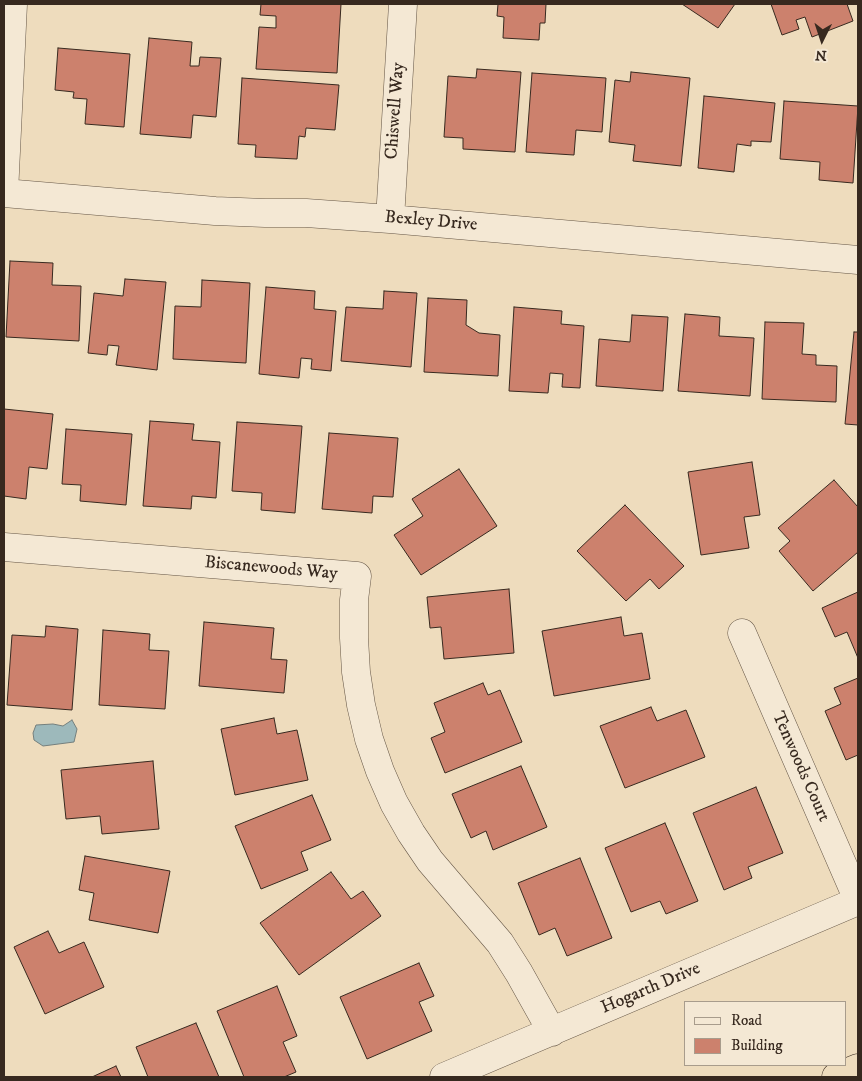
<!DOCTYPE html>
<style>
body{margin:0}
#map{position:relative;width:862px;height:1081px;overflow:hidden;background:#eedcbd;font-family:"IM FELL DW Pica",serif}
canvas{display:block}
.frame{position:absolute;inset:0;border:5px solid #37291f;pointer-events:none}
.legend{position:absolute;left:684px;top:1001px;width:162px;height:65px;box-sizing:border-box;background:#f4e8d4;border:1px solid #a89c8c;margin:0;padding:6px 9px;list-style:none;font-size:15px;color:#37291f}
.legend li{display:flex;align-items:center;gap:10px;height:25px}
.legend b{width:25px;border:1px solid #a89c8c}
.north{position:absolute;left:797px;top:15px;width:50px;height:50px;-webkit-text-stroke:4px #f4e8d4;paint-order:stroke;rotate:184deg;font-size:14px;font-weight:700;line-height:20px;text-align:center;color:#37291f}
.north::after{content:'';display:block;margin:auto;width:18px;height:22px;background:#37291f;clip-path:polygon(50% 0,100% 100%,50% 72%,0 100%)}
</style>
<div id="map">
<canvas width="862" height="1081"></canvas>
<div class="frame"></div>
<ul class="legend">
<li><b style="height:6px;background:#f4e8d4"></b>Road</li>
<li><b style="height:14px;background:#cc816d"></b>Building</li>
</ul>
<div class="north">N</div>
</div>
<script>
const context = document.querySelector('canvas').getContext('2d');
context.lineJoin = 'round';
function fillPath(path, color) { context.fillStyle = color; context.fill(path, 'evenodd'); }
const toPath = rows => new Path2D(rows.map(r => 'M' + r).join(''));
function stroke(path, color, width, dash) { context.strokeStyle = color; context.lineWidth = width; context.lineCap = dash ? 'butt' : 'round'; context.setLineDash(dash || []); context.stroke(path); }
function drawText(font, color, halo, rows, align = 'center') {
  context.font = font + ' "IM FELL DW Pica",serif'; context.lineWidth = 4; context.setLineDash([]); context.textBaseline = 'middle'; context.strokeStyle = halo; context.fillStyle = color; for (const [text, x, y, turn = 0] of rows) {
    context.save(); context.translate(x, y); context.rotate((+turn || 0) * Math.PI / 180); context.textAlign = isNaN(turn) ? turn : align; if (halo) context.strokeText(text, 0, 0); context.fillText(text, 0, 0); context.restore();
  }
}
const water = toPath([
 [72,720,77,729,74,742,43,746,34,740,33,733,36,725,53,724,63,726,72,720]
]);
const building = toPath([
 [261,4,341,4,337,73,256,69,259,27,276,28,276,16,260,15,261,4],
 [498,4,546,4,545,23,540,23,539,40,503,38,504,17,497,16,498,4],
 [682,4,735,4,718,28,682,4],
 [771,4,847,4,853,21,812,37,805,17,796,20,799,29,782,35,771,4],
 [149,38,192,42,190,66,199,66,200,57,221,58,216,117,193,115,191,138,140,134,149,38],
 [58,48,130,54,124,127,85,124,87,99,73,98,74,92,55,90,58,48],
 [477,69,521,72,515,152,463,149,463,138,444,137,448,76,476,78,477,69],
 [631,72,690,78,681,166,633,161,635,145,609,142,615,80,630,82,631,72],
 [532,73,606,78,602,132,576,130,574,155,526,152,532,73],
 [242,78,339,85,335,130,306,128,305,137,299,136,297,159,255,157,256,145,238,144,242,78],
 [704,96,775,103,771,142,751,141,751,146,737,144,734,172,698,168,704,96],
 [784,101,858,106,853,183,819,180,820,162,780,159,784,101],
 [10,261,53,263,52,285,81,286,79,341,6,337,10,261],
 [125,279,166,282,157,370,116,365,119,346,108,345,107,355,88,353,94,293,123,296,125,279],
 [202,280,250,283,246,363,173,359,175,306,201,307,202,280],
 [266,287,315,291,314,309,336,311,331,371,311,369,312,359,301,358,299,378,259,374,266,287],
 [384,291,417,293,411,367,341,361,346,307,383,309,384,291],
 [428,298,467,300,466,325,479,333,500,335,498,376,424,372,428,298],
 [514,307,562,311,561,324,584,326,580,388,562,387,563,374,550,373,548,393,509,391,514,307],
 [685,314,720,317,719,336,754,338,750,396,678,391,685,314],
 [632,315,668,317,663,391,596,386,599,339,630,342,632,315],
 [765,322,804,323,802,354,816,355,816,365,837,366,836,402,762,399,765,322],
 [854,332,858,332,858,425,845,424,854,332],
 [4,409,53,414,47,469,29,467,26,499,4,496,4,409],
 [150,421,194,424,192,440,220,442,216,498,192,496,191,509,143,506,150,421],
 [237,422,302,426,295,513,261,510,262,493,232,491,237,422],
 [66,429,132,434,126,505,80,501,81,485,62,484,66,429],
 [329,433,398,438,393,497,373,496,372,513,322,509,329,433],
 [752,462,760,515,744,517,749,548,701,555,688,472,752,462],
 [459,469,497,526,421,575,394,535,423,516,412,499,459,469],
 [834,480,858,507,858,552,813,591,779,551,790,541,778,528,834,480],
 [625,505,684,566,659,589,650,579,626,601,577,551,625,505],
 [509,589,514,653,444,659,441,627,430,628,427,597,509,589],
 [858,592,858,658,847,632,835,637,822,608,858,592],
 [621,617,624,636,642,633,650,679,554,696,542,631,621,617],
 [204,622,274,628,271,659,287,660,284,693,199,686,204,622],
 [46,626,78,629,72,710,7,705,12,635,45,637,46,626],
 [103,630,150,634,149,650,169,651,165,709,99,705,103,630],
 [858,678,858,755,846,760,825,711,841,704,834,688,858,678],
 [483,683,488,695,500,690,522,742,445,773,431,738,445,732,434,703,483,683],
 [651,707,657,721,686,710,705,757,625,788,600,726,651,707],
 [274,718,277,734,297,730,308,780,235,795,221,729,274,718],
 [153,761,159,829,102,834,100,816,66,819,61,770,153,761],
 [521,766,547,827,493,850,486,831,471,838,452,794,521,766],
 [756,787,783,853,748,867,752,878,724,890,693,813,756,787],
 [312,795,331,840,301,852,308,870,261,889,235,826,312,795],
 [665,823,698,901,666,914,660,901,631,912,605,848,665,823],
 [85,856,170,871,158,933,89,920,94,893,79,890,85,856],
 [580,858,612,938,567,956,555,928,539,935,518,883,580,858],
 [331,872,351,899,363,891,381,916,299,975,260,923,331,872],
 [48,931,59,953,84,942,104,987,45,1014,14,947,48,931],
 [419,963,434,996,419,1002,432,1031,367,1059,340,997,419,963],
 [277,986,297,1036,283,1042,296,1072,284,1077,244,1077,217,1011,277,986],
 [196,1023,219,1077,148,1077,136,1047,196,1023],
 [116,1066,121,1077,92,1077,116,1066]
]);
const street = toPath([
 [4,193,215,211,265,213,306,213,390,219,858,260],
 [4,193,13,4],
 [390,219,403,4],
 [4,547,357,576,354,600,354,638,356,672,361,705,369,739,380,771,394,803,411,833,430,861,500,943,519,973,552,1032],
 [742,633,858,900],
 [444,1077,858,901]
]);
const highway = toPath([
 [836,1077,858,1068]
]);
const streetNames = [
 ["Chiswell Way",396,111,-86],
 ["Bexley Drive",431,222,5],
 ["Biscanewoods Way",271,569,5],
 ["Tenwoods Court",800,767,66],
 ["Hogarth Drive",651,989,-23]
];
fillPath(water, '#9db9bb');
stroke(water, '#747f7d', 1);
fillPath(building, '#cc816d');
stroke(building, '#37291f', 1);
stroke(street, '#655646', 29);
stroke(highway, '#37291f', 29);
stroke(street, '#f4e8d4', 28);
stroke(highway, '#eedcbd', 28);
drawText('18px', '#37291f', '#f4e8d4', streetNames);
</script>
